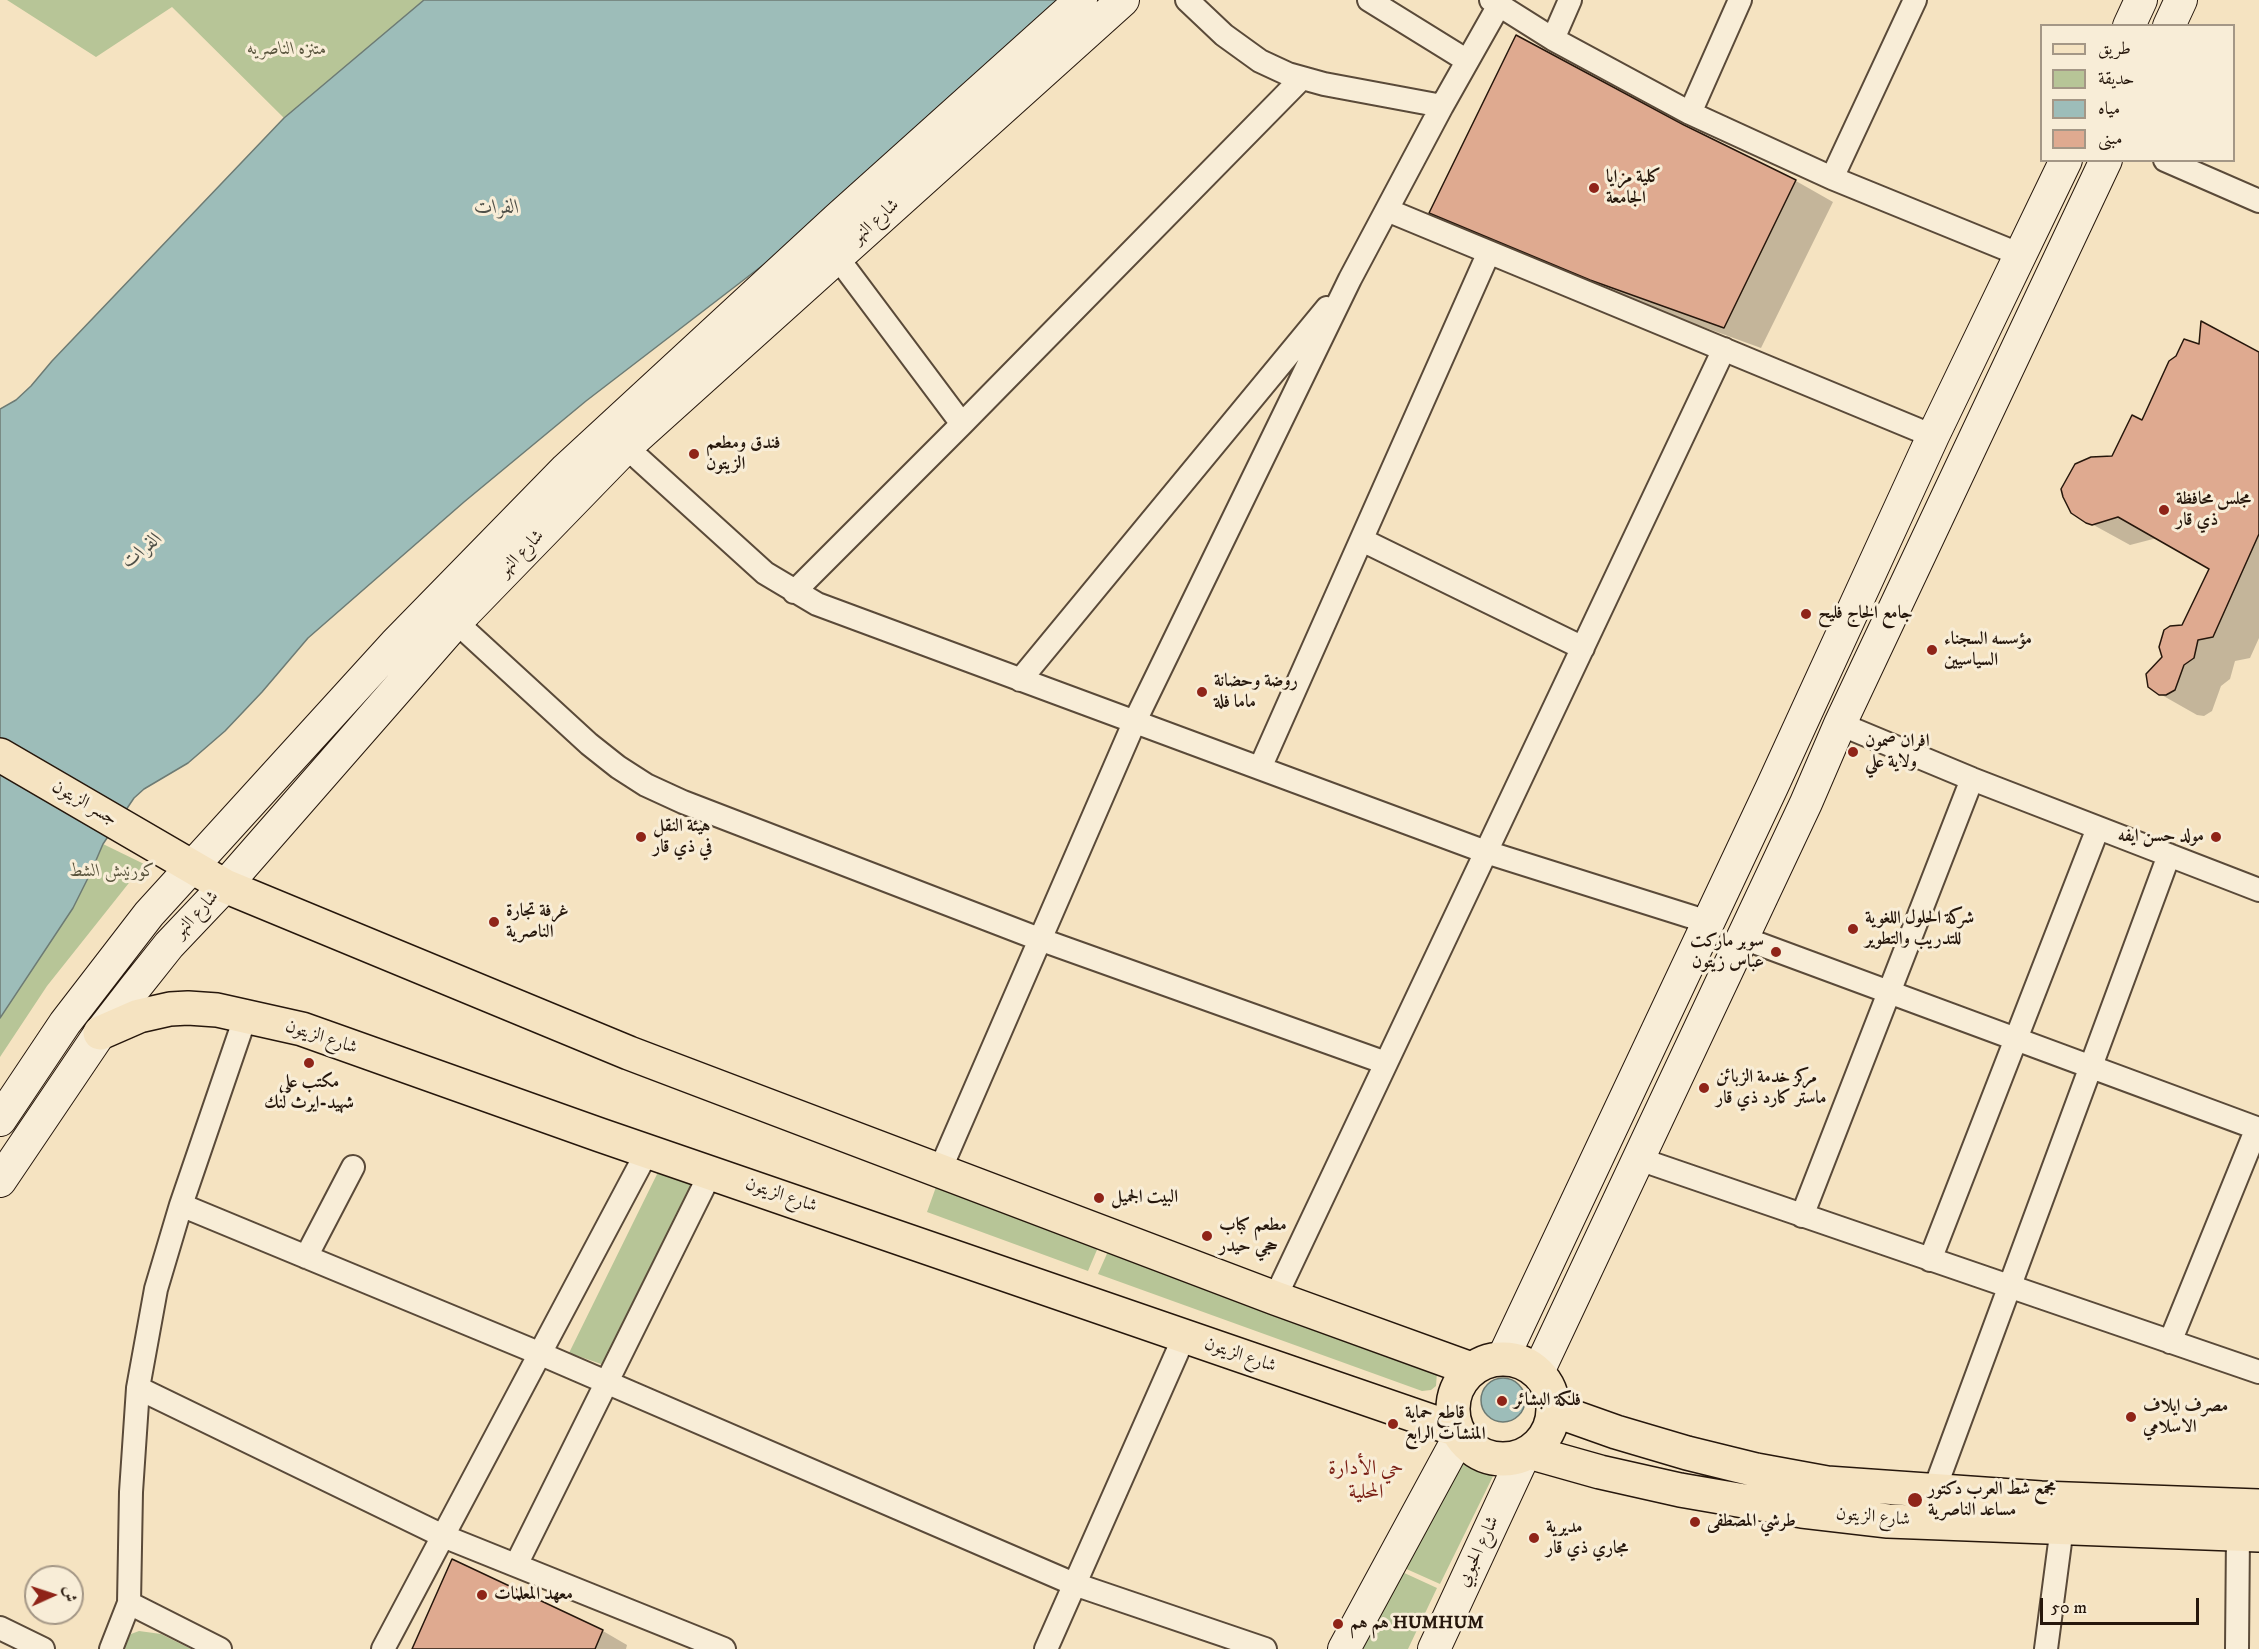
<!DOCTYPE html>
<meta charset="utf-8">
<style>
body{margin:0}
#map{position:relative;width:2259px;height:1649px;overflow:hidden;background:#f5e3c1;font-family:"IM FELL DW Pica",Amiri,serif}
canvas{display:block}
.legend{position:absolute;left:2040px;top:24px;width:195px;height:138px;box-sizing:border-box;background:#f8edd7;border:2px solid #a49786;margin:0;padding:8px 10px;list-style:none;font-size:18px;color:#26170c}
.legend li{display:flex;align-items:center;gap:12px;height:30px}
.legend b{width:30px;border:2px solid #a49786}
.north{position:absolute;left:24px;top:1565px;width:60px;height:60px;box-sizing:border-box;background:#f8edd7;border:2px solid #a49786;border-radius:50%;rotate:87deg;font-size:16px;font-weight:700;line-height:24px;text-align:center;color:#26170c}
.north::after{content:'';display:block;margin:auto;width:21px;height:27px;background:#8f2418;clip-path:polygon(50% 0,100% 100%,50% 72%,0 100%)}
.scale{position:absolute;left:2040px;top:1598px;width:159px;height:27px;box-sizing:border-box;border:3px solid #26170c;border-top:0;padding-left:8px;font-size:18px;line-height:21px;white-space:nowrap;color:#26170c;-webkit-text-stroke:4px #f8edd7;paint-order:stroke}
</style>
<div id="map">
<canvas width="2259" height="1649"></canvas>
<ul class="legend">
<li><b style="height:8px;background:#f5e3c1"></b>طريق</li>
<li><b style="height:16px;background:#b7c597"></b>حديقة</li>
<li><b style="height:16px;background:#9dbdb9"></b>مياه</li>
<li><b style="height:16px;background:#dfaa90"></b>مبنى</li>
</ul>
<div class="north">ش</div>
<div class="scale">50 m</div>
</div>
<script>
const context = document.querySelector('canvas').getContext('2d');
context.lineJoin = 'round';
function fillPath(path, color) { context.fillStyle = color; context.fill(path, 'evenodd'); }
const toPath = rows => new Path2D(rows.map(r => 'M' + r).join(''));
function stroke(path, color, width, dash) { context.strokeStyle = color; context.lineWidth = width; context.lineCap = dash ? 'butt' : 'round'; context.setLineDash(dash || []); context.stroke(path); }
function drawText(font, color, halo, rows, align = 'center') {
  context.font = font + ' "IM FELL DW Pica",Amiri,serif'; context.lineWidth = 6; context.setLineDash([]); context.textBaseline = 'middle'; context.strokeStyle = halo; context.fillStyle = color; for (const [text, x, y, turn = 0] of rows) {
    context.save(); context.translate(x, y); context.rotate((+turn || 0) * Math.PI / 180); context.textAlign = isNaN(turn) ? turn : align; if (halo) context.strokeText(text, 0, 0); context.fillText(text, 0, 0); context.restore();
  }
}
const green = toPath([
 [7,0,424,0,284,118,172,7,96,57],
 [103,844,144,864,47,986,0,1057,0,1018,72,908,91,872],
 [662,1164,698,1182,610,1367,569,1353],
 [936,1187,1099,1245,1088,1271,927,1212],
 [1109,1249,1437,1372,1436,1386,1431,1390,1422,1391,1098,1274],
 [1457,1451,1497,1468,1440,1584,1402,1567],
 [1400,1571,1437,1588,1408,1649,1361,1649],
 [139,1631,161,1634,191,1649,122,1649,131,1634]
]);
const water = toPath([
 [424,0,1071,0,767,262,586,401,464,502,308,638,262,692,225,731,188,763,144,789,134,798,103,844,91,872,73,908,0,1018,0,409,16,400,31,386,52,361,284,118,424,0],
 '1481 1400a22 22 0 1 1 44 0a22 22 0 1 1-44 0Z'
]);
const shadow = toPath([
 [1683,126,1796,181,1833,202,1761,348,1629,300,1468,233,1431,212],
 [2200,346,2259,354,2259,638,2250,658,2235,661,2230,679,2221,686,2212,711,2204,716,2197,715,2160,694,2164,658,2183,627,2211,569,2157,538,2130,545,2079,517,2113,457,2143,422],
 [453,1561,603,1631,627,1645,626,1649,413,1649]
]);
const building = toPath([
 [1516,35,1684,125,1796,180,1724,328,1590,280,1429,213,1516,35],
 [2201,321,2259,352,2259,534,2213,637,2198,640,2194,658,2184,665,2175,690,2166,695,2159,695,2148,687,2146,674,2162,657,2159,647,2164,630,2170,626,2182,625,2209,569,2118,517,2092,525,2086,523,2071,513,2063,497,2061,489,2075,464,2091,457,2112,456,2132,415,2142,420,2169,361,2176,356,2184,339,2199,344,2201,321],
 [452,1559,603,1630,595,1649,412,1649,452,1559]
]);
const minor = toPath([
 [1187,0,1224,35,1260,61,1288,74,1324,84,1442,106],
 [1369,0,1466,60],
 [1491,0,1553,39,1690,113,1832,178,2021,255],
 [1553,39,1570,0],
 [1690,113,1740,0],
 [2165,160,2259,201],
 [1832,178,1915,0],
 [1387,210,1933,436],
 [837,257,962,424],
 [626,447,765,573,817,604,1486,852,1708,922],
 [1362,540,1583,648],
 [794,592,962,424,1302,78],
 [456,622,589,744,618,767,646,785,683,802,1039,939,1386,1063],
 [1020,680,1327,308],
 [1840,724,1972,779,2259,890],
 [1260,768,1489,252],
 [1743,938,2259,1129],
 [1639,1159,2259,1372],
 [940,1170,1134,723,1350,279,1442,106,1499,5],
 [181,1205,541,1354,1074,1584,1265,1649],
 [1802,1216,1972,779],
 [306,1257,353,1167],
 [1930,1260,2098,828],
 [1275,1298,1724,349],
 [2170,1342,2257,1128],
 [138,1388,443,1536,724,1649],
 [1934,1491,2169,855],
 [516,1565,711,1172],
 [129,1603,220,1649],
 [0,1628,43,1649],
 [111,1649,129,1603,131,1492,138,1388,156,1289,181,1205,246,1015],
 [383,1649,648,1150],
 [1046,1649,1184,1337],
 [2046,1649,2062,1527],
 [2237,1649,2238,1534]
]);
const secondary = toPath([
 [2129,26,2141,0],
 [2169,26,2181,0],
 [0,1120,65,1023,149,914,395,644,566,469,837,219,1081,0],
 [0,1181,100,1033,134,989,169,945,225,886,456,622,626,447,1123,0],
 [1503,1358,1772,787,1933,436,2066,160],
 [1538,1372,1806,803,1840,724,2106,160],
 [1344,1649,1460,1435],
 [1434,1649,1524,1455]
]);
const primary = toPath([
 [0,755,225,886,629,1053,1275,1298,1471,1369],
 [100,1033,139,1016,170,1009,188,1008,217,1010,302,1029,600,1135,1457,1430],
 '1453 1409a50 50 0 1 1 100 0a50 50 0 1 1-100 0Z',
 [1554,1410,1616,1432,1687,1453,1756,1470,1827,1483,2041,1498,2259,1506],
 [1529,1452,1600,1472,1680,1490,1802,1511,1888,1521,2259,1535]
]);
const markers = [
 [1594,188,6,"#8f2418"],
 [694,454,6,"#8f2418"],
 [2164,510,6,"#8f2418"],
 [1806,614,6,"#8f2418"],
 [1932,650,6,"#8f2418"],
 [1202,692,6,"#8f2418"],
 [1853,752,6,"#8f2418"],
 [641,837,6,"#8f2418"],
 [2216,837,6,"#8f2418"],
 [494,922,6,"#8f2418"],
 [1853,929,6,"#8f2418"],
 [1776,952,6,"#8f2418"],
 [309,1063,6,"#8f2418"],
 [1704,1088,6,"#8f2418"],
 [1099,1198,6,"#8f2418"],
 [1207,1236,6,"#8f2418"],
 [1502,1401,6,"#8f2418"],
 [2131,1417,6,"#8f2418"],
 [1393,1424,6,"#8f2418"],
 [1915,1500,8,"#8f2418"],
 [1695,1522,6,"#8f2418"],
 [1534,1538,6,"#8f2418"],
 [482,1595,6,"#8f2418"],
 [1338,1624,6,"#8f2418"]
];
const parkNames = [
 ["متنزه الناصريه",287,50],
 ["كورنيش الشط",113,872]
];
const poiNames = [
 ["كلية مزايا",1606,178],
 ["الجامعة",1606,199],
 ["فندق ومطعم",706,444],
 ["الزيتون",706,465],
 ["مجلس محافظة",2176,500],
 ["ذي قار",2176,521],
 ["جامع الحاج فليح",1818,614],
 ["مؤسسه السجناء",1944,640],
 ["السياسيين",1944,661],
 ["روضة وحضانة",1214,682],
 ["ماما فلة",1214,703],
 ["افران صمون",1865,742],
 ["ولاية علي",1865,763],
 ["هيئة النقل",653,827],
 ["في ذي قار",653,848],
 ["مولد حسن ايفه",2204,837,"right"],
 ["غرفة تجارة",506,912],
 ["الناصرية",506,933],
 ["شركة الحلول اللغوية",1865,919],
 ["للتدريب والتطوير",1865,940],
 ["سوبر ماركت",1764,942,"right"],
 ["عباس زيتون",1764,963,"right"],
 ["مركز خدمة الزبائن",1716,1078],
 ["ماستر كارد ذي قار",1716,1099],
 ["مكتب علي",309,1083,"center"],
 ["شهيد-ايرث لنك",309,1104,"center"],
 ["البيت الجميل",1111,1198],
 ["مطعم كباب",1219,1226],
 ["حجي حيدر",1219,1247],
 ["فلكة البشائر",1514,1401],
 ["مصرف ايلاف",2143,1407],
 ["الاسلامي",2143,1428],
 ["قاطع حماية",1405,1414],
 ["المنشآت الرابع",1405,1435],
 ["مجمع شط العرب دكتور",1928,1490],
 ["مساعد الناصرية",1928,1511],
 ["طرشي المصطفى",1707,1522],
 ["مديرية",1546,1528],
 ["مجاري ذي قار",1546,1549],
 ["معهد المعلمات",494,1595],
 ["هم هم HUMHUM",1350,1624]
];
const streetNames = [
 ["شارع النهر",876,222,-42],
 ["شارع النهر",522,554,-46],
 ["جسر الزيتون",84,804,30],
 ["شارع النهر",197,915,-47],
 ["شارع الزيتون",321,1038,18],
 ["شارع الزيتون",781,1196,19],
 ["شارع الزيتون",1240,1356,19],
 ["شارع الزيتون",1873,1518,5],
 ["شارع الحبوبي",1479,1552,-65]
];
const waterNames = [
 ["الفرات",497,209],
 ["الفرات",143,551,-39]
];
const quarterNames = [
 ["حي الأدارة",1366,1470],
 ["المحلية",1366,1494]
];
fillPath(green, '#b7c597');
fillPath(water, '#9dbdb9');
stroke(water, '#6d7b74', 1.5);
fillPath(shadow, '#0003');
fillPath(building, '#dfaa90');
stroke(building, '#26170c', 1.5);
stroke(minor, '#5a4a39', 26);
stroke(secondary, '#26170c', 34);
stroke(primary, '#26170c', 36);
stroke(minor, '#f8edd7', 22);
stroke(secondary, '#f8edd7', 32);
stroke(primary, '#f5e3c1', 33);
for (const [x, y, r, color] of markers) { const dot = new Path2D(); dot.arc(x, y, r, 0, 2 * Math.PI); context.fillStyle = color; context.fill(dot); stroke(dot, '#f8edd7', 2); }
drawText('italic 18px', '#59543d', '#f8edd7', parkNames);
drawText('bold 18px', '#26170c', '#f8edd7', poiNames, 'left');
drawText('18px', '#26170c', '#f8edd7', streetNames);
drawText('italic 20px', '#505149', '#f8edd7', waterNames);
drawText('21px', '#7a1f14', '#f8edd7', quarterNames);
</script>
